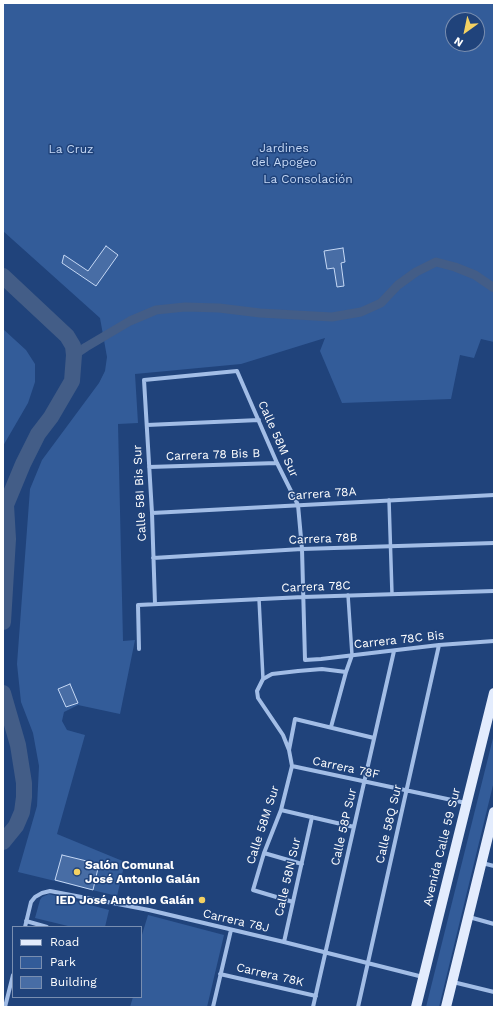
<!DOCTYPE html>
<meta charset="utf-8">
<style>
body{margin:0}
#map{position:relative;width:497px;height:1010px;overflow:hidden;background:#20437b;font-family:"Work Sans",sans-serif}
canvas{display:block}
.frame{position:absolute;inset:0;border:4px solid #fff;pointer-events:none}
.legend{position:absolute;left:12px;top:926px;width:130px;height:72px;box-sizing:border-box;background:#20437b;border:1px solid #798eb0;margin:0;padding:5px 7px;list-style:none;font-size:12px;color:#fff}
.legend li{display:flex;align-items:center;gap:8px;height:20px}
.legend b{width:20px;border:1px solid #798eb0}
.north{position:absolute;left:445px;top:12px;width:40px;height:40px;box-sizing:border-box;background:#20437b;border:1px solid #798eb0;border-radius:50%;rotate:213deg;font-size:11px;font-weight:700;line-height:16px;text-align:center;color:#fff}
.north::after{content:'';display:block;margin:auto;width:14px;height:18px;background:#f4d162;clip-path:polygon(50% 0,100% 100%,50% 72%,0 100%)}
</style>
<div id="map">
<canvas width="497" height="1010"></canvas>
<div class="frame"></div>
<ul class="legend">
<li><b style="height:5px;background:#e3ecfd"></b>Road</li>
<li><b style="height:11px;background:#335c99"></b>Park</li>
<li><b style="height:11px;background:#486da5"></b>Building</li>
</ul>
<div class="north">N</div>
</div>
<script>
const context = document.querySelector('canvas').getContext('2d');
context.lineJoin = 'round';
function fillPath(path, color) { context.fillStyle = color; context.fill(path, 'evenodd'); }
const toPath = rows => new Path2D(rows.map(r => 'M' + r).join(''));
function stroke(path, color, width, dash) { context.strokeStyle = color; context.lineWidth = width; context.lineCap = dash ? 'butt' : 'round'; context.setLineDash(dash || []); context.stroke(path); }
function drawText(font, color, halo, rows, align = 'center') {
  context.font = font + ' "Work Sans",sans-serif'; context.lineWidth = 3; context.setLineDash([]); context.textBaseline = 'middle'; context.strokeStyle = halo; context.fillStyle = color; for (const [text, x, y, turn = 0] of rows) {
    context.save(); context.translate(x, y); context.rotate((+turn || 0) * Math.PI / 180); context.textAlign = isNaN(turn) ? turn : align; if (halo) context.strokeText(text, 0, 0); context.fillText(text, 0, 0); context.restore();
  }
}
const green = toPath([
 [3,3,494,3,494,342,481,339,474,358,460,355,451,399,342,403,320,351,325,338,241,364,135,374,138,423,118,424,123,641,135,640,120,714,78,705,64,712,62,721,67,730,85,735,57,834,125,862,117,896,18,872,37,806,39,766,33,733,21,702,17,664,30,489,42,460,99,383,105,371,107,357,100,318,3,231],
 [453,20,477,20,477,44,453,44],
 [3,329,26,350,35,364,35,382,28,403,3,446],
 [494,734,494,781,439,1007,426,1007],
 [49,894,109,910,105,927,72,927,35,918,40,900,42,897],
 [148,915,224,935,207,1007,130,1007,133,997,141,997,141,938]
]);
const canal = toPath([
 [74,355,86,347,130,321,156,310,185,307,219,308,260,313,332,317,361,312,381,303,398,285,416,272,436,262,455,267,475,275,494,288]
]);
const river = toPath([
 [3,276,67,336,73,346,74,355,72,381,51,417,38,434,23,464,6,505,8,539,3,622],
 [3,693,18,745,24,783,24,797,22,812,16,826,3,842]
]);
const building = toPath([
 [106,246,118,255,96,286,62,263,64,255,88,271,106,246],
 [343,248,345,262,341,263,344,286,337,287,334,268,327,269,324,251,343,248],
 [70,684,78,703,66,707,58,689,70,684],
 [62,855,99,864,93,890,55,880,62,855]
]);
const pedestrian = toPath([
 [389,500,392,594],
 [348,595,352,655],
 [259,599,263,679]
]);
const minor = toPath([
 [147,425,259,420],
 [149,467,277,463],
 [152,513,494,495],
 [153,558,302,549,494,543],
 [155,604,152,513,144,380,237,371,277,463,298,505,302,549,305,660,321,659,439,645,494,641],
 [139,649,138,605,303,597,494,591],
 [331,727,346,672,352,655],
 [289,750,283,735,258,698,257,691,263,679,272,674,298,671,322,669,346,672],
 [292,766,466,803],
 [281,810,354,827],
 [264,853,302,864],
 [482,863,494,866],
 [293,902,253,890,264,853,281,810,292,766,289,750,295,719,374,738],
 [469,917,494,924],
 [26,921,47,927],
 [25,927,31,902,35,897,42,893,50,891,149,910,284,942,423,977],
 [284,942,312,817],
 [220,974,316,996],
 [453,982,494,992],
 [5,1007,13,975],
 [213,1007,231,930],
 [313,1007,394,651],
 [358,1007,439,645]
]);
const primary = toPath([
 [416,1007,494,693],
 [446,1007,494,812]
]);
const markers = [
 [77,872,4,"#f4d162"],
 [202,900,4,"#f4d162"]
];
const parkNames = [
 ["Jardines",284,148],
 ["del Apogeo",284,162],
 ["La Cruz",71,149],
 ["La Consolación",308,179]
];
const streetNames = [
 ["Calle 58M Sur",278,439,66],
 ["Carrera 78 Bis B",213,455,-2],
 ["Calle 58I Bis Sur",140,493,-93],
 ["Carrera 78A",322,494,-4],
 ["Carrera 78B",323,539,-2],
 ["Carrera 78C",316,587,-2],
 ["Carrera 78C Bis",399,640,-6],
 ["Carrera 78F",346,768,12],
 ["Calle 58Q Sur",389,824,-77],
 ["Calle 58M Sur",263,825,-72],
 ["Calle 58P Sur",344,827,-77],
 ["Avenida Calle 59 Sur",442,847,-76],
 ["Calle 58N Sur",288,877,-77],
 ["Carrera 78J",236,921,13],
 ["Carrera 78K",270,975,13]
];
const poiNames = [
 ["Salón Comunal",85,865],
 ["José Antonio Galán",85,879],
 ["IED José Antonio Galán",194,900,"right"]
];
fillPath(green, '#335c99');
stroke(canal, '#435d87', 9);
stroke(river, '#435d87', 16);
fillPath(building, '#486da5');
stroke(building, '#c5d8f5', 1);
stroke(pedestrian, '#a2bde6', 3.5);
stroke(minor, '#a2bde6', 4);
stroke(primary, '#e3ecfd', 10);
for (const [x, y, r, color] of markers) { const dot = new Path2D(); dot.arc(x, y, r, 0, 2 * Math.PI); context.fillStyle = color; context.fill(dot); stroke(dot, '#20437b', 1.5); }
drawText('12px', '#c5d8f5', '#20437b', parkNames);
drawText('12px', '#fff', '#20437b', streetNames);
drawText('bold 12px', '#fff', '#20437b', poiNames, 'left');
</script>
